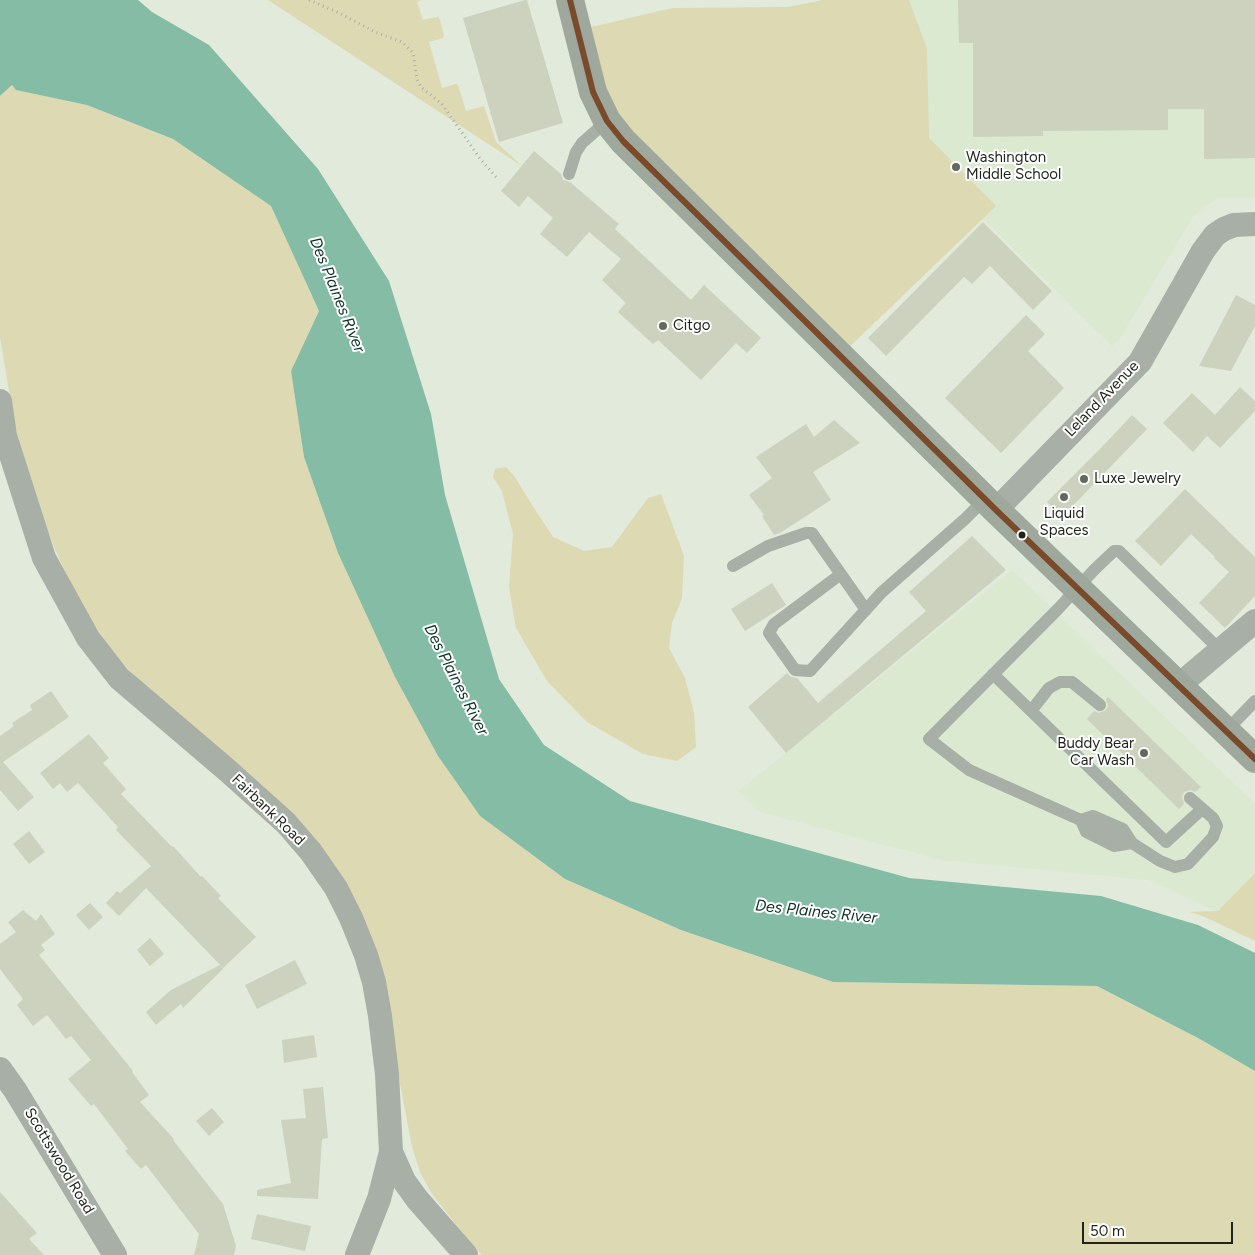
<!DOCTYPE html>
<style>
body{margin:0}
#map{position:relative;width:1255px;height:1255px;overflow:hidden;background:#e1eadb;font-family:Figtree,sans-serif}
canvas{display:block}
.scale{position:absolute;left:1082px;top:1222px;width:151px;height:22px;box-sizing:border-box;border:2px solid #1e241a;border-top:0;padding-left:6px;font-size:15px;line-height:18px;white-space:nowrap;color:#1e241a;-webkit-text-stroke:4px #fff;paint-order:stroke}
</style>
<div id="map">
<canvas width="1255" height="1255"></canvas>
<div class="scale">50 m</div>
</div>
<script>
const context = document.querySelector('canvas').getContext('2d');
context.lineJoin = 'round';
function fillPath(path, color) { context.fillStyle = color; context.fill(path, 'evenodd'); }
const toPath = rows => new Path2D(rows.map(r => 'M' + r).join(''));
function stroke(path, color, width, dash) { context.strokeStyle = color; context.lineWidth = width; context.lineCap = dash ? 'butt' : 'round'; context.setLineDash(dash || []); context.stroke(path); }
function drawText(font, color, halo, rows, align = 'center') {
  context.font = font + ' Figtree,sans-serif'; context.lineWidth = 4; context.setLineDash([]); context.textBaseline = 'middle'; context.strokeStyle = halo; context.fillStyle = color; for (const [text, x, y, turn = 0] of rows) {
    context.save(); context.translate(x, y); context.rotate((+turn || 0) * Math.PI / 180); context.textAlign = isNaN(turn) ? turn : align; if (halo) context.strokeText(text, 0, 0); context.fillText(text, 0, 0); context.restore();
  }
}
const built = toPath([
 [823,0,1255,0,1255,198,1217,198,1194,215,1119,340,1112,346,983,219,843,353,672,8,788,7],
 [1012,570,1255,804,1255,873,1218,912,1149,880,941,860,758,811,739,791]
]);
const green = toPath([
 [268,0,422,0,417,2,423,20,436,17,439,17,444,35,443,38,429,42,442,88,456,84,458,85,466,111,484,106,496,142,522,166],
 [823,0,909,0,927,49,929,138,996,206,843,353,625,136,583,29,672,8,788,7],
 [12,85,17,90,87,105,173,139,271,206,319,311,291,371,304,457,338,553,395,677,438,756,480,816,565,879,681,930,833,982,1097,986,1198,1038,1255,1071,1255,1255,482,1255,468,1240,432,1194,420,1172,412,1147,398,1072,349,893,158,698,124,665,107,644,86,613,71,585,48,533,24,462,15,426,0,337,0,96],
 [506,467,515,477,532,505,553,537,584,551,612,547,648,498,661,494,684,556,682,598,672,623,669,648,685,678,694,713,696,747,677,761,643,754,587,722,547,681,516,628,509,587,513,534,502,491,493,477,495,469],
 [1255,873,1255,941,1205,917,1190,912,1218,911]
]);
const water = toPath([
 [0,0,138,0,152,12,209,45,318,169,389,281,431,414,445,495,499,679,544,745,630,801,909,878,1101,896,1198,925,1255,953,1255,1071,1198,1038,1097,986,833,982,681,930,565,879,480,816,438,756,395,677,338,553,304,457,291,371,319,311,271,206,173,139,87,105,16,90,12,85,0,96]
]);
const building = toPath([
 [525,0,527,0,563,123,499,142,463,18],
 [958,0,1255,0,1255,158,1204,159,1204,109,1168,109,1168,130,1043,131,1043,136,973,137,973,43,959,43],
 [534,151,561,174,563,180,570,182,619,224,615,229,691,300,704,285,761,338,747,353,736,343,701,380,658,340,653,344,618,312,626,303,602,280,621,259,589,232,567,257,540,234,553,218,528,196,519,207,501,191],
 [983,222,1052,291,1033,310,990,266,972,284,964,277,886,356,868,338],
 [1236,295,1255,305,1255,326,1231,371,1199,366],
 [1026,315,1045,334,1028,351,1064,388,1001,453,945,398],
 [1240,387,1255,401,1255,411,1220,448,1207,436,1193,452,1163,423,1192,393,1215,415],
 [1132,415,1147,429,1062,517,1047,502,1100,449],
 [834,420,860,443,813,472,831,500,780,533,774,535,762,516,764,515,749,495,772,478,756,457,806,424,814,437],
 [1185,489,1255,557,1255,596,1225,628,1199,603,1229,572,1214,558,1215,557,1191,534,1161,566,1135,541],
 [972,536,1006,570,786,753,748,707,787,673,791,677,797,678,818,703,926,611,909,592],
 [772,583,786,605,745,631,731,609],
 [51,691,69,717,3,762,34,797,18,811,0,790,0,736,14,726,12,723,32,710,30,705],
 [1108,697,1201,787,1195,792,1191,790,1184,792,1182,797,1184,804,1179,809,1087,719,1094,711,1099,713,1106,710,1108,706,1106,699],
 [89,734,109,758,103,763,126,789,121,794,172,847,173,846,201,877,202,876,221,896,218,898,256,937,223,968,146,888,119,916,106,903,117,891,120,893,151,866,116,830,118,827,78,783,67,792,60,783,53,789,40,773],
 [29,831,45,852,29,864,13,844],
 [90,903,103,917,89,930,76,915],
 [23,910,36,921,41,914,55,934,41,945,45,950,39,955,133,1071,132,1072,149,1095,140,1102,174,1139,173,1140,223,1204,236,1246,234,1255,194,1255,199,1234,146,1165,141,1169,125,1151,128,1149,94,1104,91,1106,68,1079,91,1060,71,1036,66,1039,47,1015,33,1026,17,1005,23,999,0,969,0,944,16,932,8,922],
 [150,938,164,954,150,966,137,950],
 [295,960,307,984,257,1009,245,985],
 [220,965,223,969,183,1008,181,1004,156,1025,146,1012,171,990],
 [314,1035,317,1057,284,1063,282,1040],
 [323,1087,328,1138,322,1139,318,1199,257,1196,257,1190,291,1183,281,1120,306,1118,303,1089],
 [212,1108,224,1122,209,1136,196,1121],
 [0,1192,37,1233,29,1239,44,1255,0,1255],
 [257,1214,311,1226,305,1251,251,1239]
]);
const path = toPath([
 [309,0,339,13,375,32,402,42,413,53,417,79,421,87,442,104,481,160,497,178]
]);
const lane = toPath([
 [569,174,576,152,582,143,607,121],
 [733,566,768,546,806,533,812,533,866,610],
 [841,574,774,624,769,633,795,670,810,671,882,592,965,519,985,499],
 [993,674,1166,842,1202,809],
 [1031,711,1049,688,1060,682,1072,682,1100,705],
 [1226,731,1255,701],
 [1190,798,1213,818,1217,826,1213,837,1188,864,1175,867,1160,861,1132,843,969,770,929,739,1058,609,1095,569,1114,551,1119,551,1220,650],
 [1093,816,1123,829,1132,843,1114,846,1086,832,1081,820,1093,816]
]);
const street = toPath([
 [0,401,5,436,44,558,88,638,119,678,227,770,286,823,311,852,336,888,351,918,366,955,374,982,380,1016,387,1074,391,1152,404,1181,417,1199,466,1255],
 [996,510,1140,362,1203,251,1215,235,1224,229,1234,225,1255,224],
 [1178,686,1255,621],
 [0,1069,15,1090,115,1255],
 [357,1255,379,1199,391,1152]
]);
const primary = toPath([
 [570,0,593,92,607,121,623,141,996,510,1255,759]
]);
const bus1 = toPath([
 [570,0,593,92,607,121,623,141,996,510,1255,759]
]);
const markers = [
 [956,167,5,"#62695e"],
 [663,326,5,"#62695e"],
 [1084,479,5,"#62695e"],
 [1064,497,5,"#62695e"],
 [1022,535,4.5,"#1e241a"],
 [1144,753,5,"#62695e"]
];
const poiNames = [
 ["Washington",966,158],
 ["Middle School",966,175],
 ["Citgo",673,326],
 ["Luxe Jewelry",1094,479],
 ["Liquid",1064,514,"center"],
 ["Spaces",1064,531,"center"],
 ["Buddy Bear",1134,744,"right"],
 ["Car Wash",1134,761,"right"]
];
const streetNames = [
 ["Leland Avenue",1102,399,-46],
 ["Fairbank Road",268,810,44],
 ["Scottswood Road",59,1161,59]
];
const waterNames = [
 ["Des Plaines River",337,295,68],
 ["Des Plaines River",456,680,63],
 ["Des Plaines River",816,912,6]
];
fillPath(built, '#dae9d0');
fillPath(green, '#ddd9b2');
fillPath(water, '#85bca6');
fillPath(building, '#ccd2be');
stroke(path, '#a9b0a7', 3, [1, 4]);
stroke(lane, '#a7afa7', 12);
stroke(street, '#a7afa7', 24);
stroke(primary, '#9ea89d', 28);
stroke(bus1, '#7a4b2a', 6);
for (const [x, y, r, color] of markers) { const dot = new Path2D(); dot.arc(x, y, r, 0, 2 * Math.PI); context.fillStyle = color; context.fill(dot); stroke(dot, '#fff', 2); }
drawText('15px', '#1e241a', '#fff', poiNames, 'left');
drawText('15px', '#1e241a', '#fff', streetNames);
drawText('italic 16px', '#0e3227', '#fff', waterNames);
</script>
